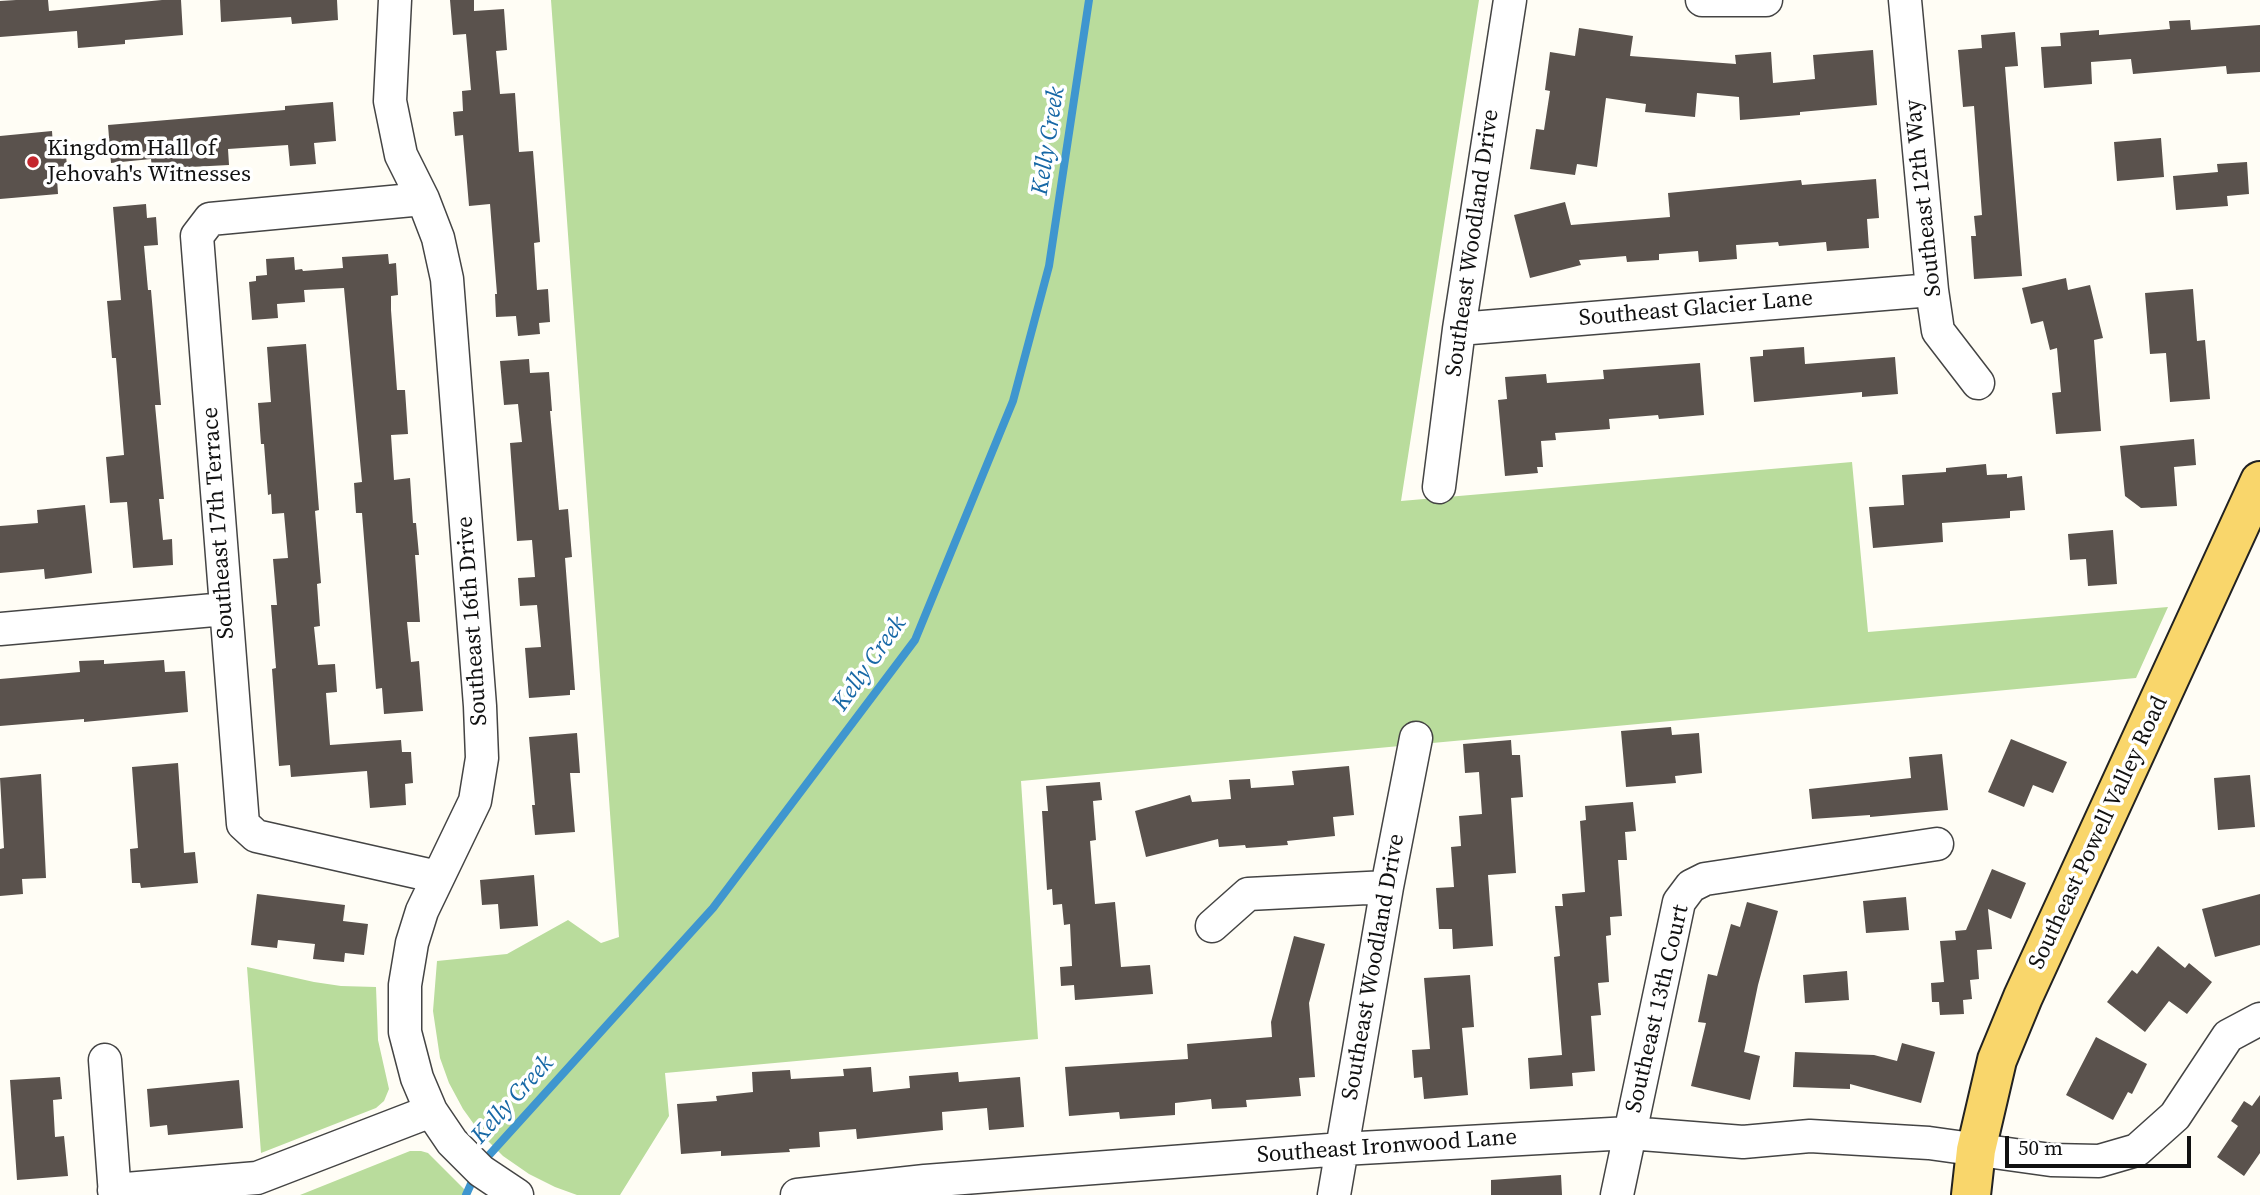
<!DOCTYPE html>
<style>
body{margin:0}
#map{position:relative;width:2260px;height:1195px;overflow:hidden;background:#fffdf5;font-family:"Source Serif 4",serif}
canvas{display:block}
.scale{position:absolute;left:2005px;top:1136px;width:186px;height:32px;box-sizing:border-box;border:4px solid #111;border-top:0;padding-left:9px;font-size:21px;line-height:24px;white-space:nowrap;color:#111;-webkit-text-stroke:5px #fff;paint-order:stroke}
</style>
<div id="map">
<canvas width="2260" height="1195"></canvas>
<div class="scale">50 m</div>
</div>
<script>
const context = document.querySelector('canvas').getContext('2d');
context.lineJoin = 'round';
function fillPath(path, color) { context.fillStyle = color; context.fill(path, 'evenodd'); }
const toPath = rows => new Path2D(rows.map(r => 'M' + r).join(''));
function stroke(path, color, width, dash) { context.strokeStyle = color; context.lineWidth = width; context.lineCap = dash ? 'butt' : 'round'; context.setLineDash(dash || []); context.stroke(path); }
function drawText(font, color, halo, rows, align = 'center') {
  context.font = font + ' "Source Serif 4",serif'; context.lineWidth = 7; context.setLineDash([]); context.textBaseline = 'middle'; context.strokeStyle = halo; context.fillStyle = color; for (const [text, x, y, turn = 0] of rows) {
    context.save(); context.translate(x, y); context.rotate((+turn || 0) * Math.PI / 180); context.textAlign = isNaN(turn) ? turn : align; if (halo) context.strokeText(text, 0, 0); context.fillText(text, 0, 0); context.restore();
  }
}
const forest = toPath([
 [551,0,1479,0,1401,501,1852,462,1868,632,2168,607,2136,678,1021,781,1038,1039,665,1073,669,1116,620,1195,577,1195,555,1187,529,1174,503,1156,481,1134,463,1109,449,1083,440,1058,433,1011,437,961,507,954,568,920,601,943,619,937],
 [247,967,314,982,341,986,376,987,378,1040,389,1089,384,1101,376,1108,261,1153],
 [410,1151,421,1151,428,1153,470,1195,300,1195]
]);
const stream = toPath([
 [481,1164,713,908,915,640,1013,401,1049,266,1089,0],
 [466,1195,475,1175]
]);
const building = toPath([
 [16,0,48,0,49,11,162,0,181,0,183,35,125,40,125,44,78,48,77,31,0,37,0,1],
 [220,0,337,0,338,20,292,24,291,17,221,22],
 [450,0,474,0,474,11,504,9,507,50,496,51,500,94,515,93,519,152,533,151,540,242,534,243,537,290,548,289,550,322,539,323,540,334,518,336,516,316,496,317,495,294,497,294,490,204,469,206,463,135,455,136,453,112,463,111,462,91,471,90,466,34,453,35],
 [2190,20,2191,30,2260,25,2260,72,2227,74,2226,66,2133,74,2131,59,2091,62,2092,84,2044,88,2041,47,2061,46,2060,33,2099,30,2099,35,2170,29,2169,21],
 [1579,28,1633,36,1630,56,1736,64,1735,55,1771,52,1773,83,1815,79,1813,55,1873,50,1877,105,1800,112,1800,115,1740,120,1739,97,1697,93,1695,117,1645,112,1646,104,1606,98,1597,167,1577,164,1575,175,1530,169,1536,129,1544,130,1550,91,1545,90,1550,52,1575,56],
 [2015,32,2018,66,2005,67,2022,276,1974,279,1971,236,1976,236,1974,216,1982,215,1974,106,1963,107,1958,50,1982,48,1981,35],
 [333,102,336,141,314,143,316,164,290,166,288,145,228,149,229,165,152,169,151,159,111,163,108,125,285,110,285,106],
 [52,131,53,146,65,144,68,177,57,178,58,194,0,199,0,136],
 [2161,138,2164,177,2117,181,2114,142],
 [2247,162,2249,194,2227,196,2228,206,2176,210,2173,176,2218,172,2217,164],
 [1876,179,1879,218,1867,219,1869,248,1827,251,1826,242,1779,246,1778,242,1736,245,1737,259,1699,262,1698,251,1659,254,1659,260,1627,262,1626,256,1579,260,1581,265,1530,278,1514,215,1565,202,1571,225,1670,217,1668,193,1801,180,1802,185],
 [146,204,147,218,156,217,158,245,144,246,148,290,151,290,161,405,155,405,164,499,159,499,163,540,172,539,173,565,133,568,127,502,110,503,106,457,124,455,116,358,112,358,107,301,121,300,113,207],
 [388,254,389,264,396,263,398,295,391,296,391,310,397,390,405,390,408,434,391,435,394,480,410,478,413,523,416,523,419,555,415,555,420,622,407,622,411,662,419,661,423,711,384,714,382,688,376,689,362,513,356,513,354,483,362,482,344,288,304,290,305,302,277,304,278,318,252,320,249,282,256,281,256,276,267,275,266,259,294,257,295,270,302,269,303,271,343,268,342,257],
 [2066,278,2068,290,2090,285,2103,338,2094,340,2101,431,2056,434,2052,393,2061,392,2057,348,2050,350,2043,321,2031,324,2022,288],
 [2193,289,2197,341,2205,340,2210,399,2170,402,2166,353,2150,354,2145,293],
 [306,344,319,510,315,511,321,583,317,584,320,626,314,627,318,665,335,664,337,692,326,693,330,745,401,740,402,752,411,752,413,783,405,784,406,805,370,808,367,771,291,777,290,765,279,766,272,669,276,668,271,605,277,605,273,559,288,558,284,513,272,514,271,494,268,495,264,444,261,444,258,403,271,402,267,347],
 [1804,347,1805,364,1895,357,1898,394,1862,397,1862,392,1754,402,1750,357,1763,356,1763,350],
 [529,359,530,373,549,372,552,411,550,411,559,510,568,509,572,557,565,558,575,690,570,690,570,695,529,698,525,648,541,647,537,605,520,606,518,578,535,577,532,540,517,541,510,443,522,442,518,404,504,405,500,361],
 [1700,363,1704,415,1659,419,1658,415,1609,419,1610,429,1555,433,1556,440,1541,441,1543,467,1537,467,1538,473,1505,476,1498,400,1507,399,1505,377,1546,374,1547,383,1604,379,1603,370],
 [2194,439,2196,465,2174,467,2177,506,2141,508,2125,496,2120,446],
 [1986,464,1987,475,2007,474,2007,478,2022,476,2025,510,2010,511,2010,518,1942,523,1943,542,1873,548,1869,507,1904,505,1902,475,1946,472,1946,468],
 [85,505,92,573,45,579,44,569,0,573,0,526,38,523,37,510],
 [2113,530,2117,584,2088,586,2086,559,2070,560,2068,534],
 [104,660,104,664,164,660,165,672,185,671,188,712,84,722,84,719,0,726,0,679,80,672,79,661],
 [1671,727,1672,735,1699,733,1702,773,1675,776,1676,783,1626,787,1621,731],
 [577,733,580,773,570,773,575,832,535,835,532,805,535,805,529,737],
 [2011,739,2067,762,2053,793,2033,785,2024,807,1988,792],
 [1511,740,1512,755,1520,755,1523,797,1511,798,1516,873,1488,875,1493,946,1453,949,1452,929,1439,929,1436,888,1454,887,1451,847,1461,846,1459,816,1482,814,1479,772,1465,773,1463,744],
 [1942,754,1948,810,1870,817,1870,815,1812,819,1809,789,1911,778,1909,757],
 [178,763,184,853,195,852,198,883,141,888,140,883,132,883,130,849,138,848,132,767],
 [1349,766,1354,815,1333,817,1335,836,1287,841,1288,845,1246,848,1245,845,1219,847,1218,839,1146,857,1135,811,1190,795,1192,802,1231,799,1229,780,1250,779,1251,788,1294,785,1292,771],
 [41,774,46,878,22,879,23,894,0,896,0,849,4,848,0,778],
 [2250,775,2255,827,2218,830,2214,778],
 [1100,782,1102,800,1093,801,1096,840,1090,841,1095,904,1115,902,1121,967,1150,965,1153,994,1075,1000,1074,985,1061,986,1060,967,1072,966,1070,924,1064,925,1062,904,1053,905,1052,889,1047,890,1042,811,1048,811,1046,786],
 [1633,802,1636,831,1625,832,1627,860,1618,860,1622,916,1610,917,1611,935,1606,936,1609,982,1598,983,1601,1015,1591,1016,1595,1071,1572,1073,1573,1086,1530,1089,1528,1058,1562,1055,1554,957,1560,956,1555,906,1563,906,1562,894,1585,892,1580,821,1586,820,1585,806],
 [1992,869,2026,883,2011,919,1988,909,1992,949,1977,950,1979,979,1970,980,1972,999,1963,1000,1964,1014,1940,1015,1939,1002,1932,1002,1931,983,1944,982,1940,941,1956,940,1955,931,1966,930],
 [534,875,538,926,500,929,498,904,482,905,480,880],
 [257,894,345,905,343,921,368,924,364,955,345,953,344,962,313,959,315,944,278,940,277,948,251,945],
 [2260,894,2260,945,2215,957,2202,909],
 [1906,897,1909,930,1866,933,1863,901],
 [1747,902,1778,911,1758,985,1744,1052,1760,1056,1750,1100,1691,1086,1706,1023,1698,1022,1708,974,1717,976,1731,924,1740,927],
 [1294,936,1325,944,1309,1003,1315,1077,1299,1078,1301,1096,1246,1100,1247,1107,1212,1109,1211,1099,1175,1103,1175,1115,1120,1119,1119,1112,1069,1116,1065,1067,1188,1059,1187,1044,1272,1037,1271,1022],
 [2158,946,2185,968,2189,963,2212,982,2187,1014,2169,1001,2145,1032,2107,1002,2132,970,2137,974],
 [1847,971,1849,1000,1805,1003,1803,975],
 [1470,975,1474,1027,1462,1028,1468,1095,1424,1099,1422,1077,1414,1078,1412,1050,1430,1049,1424,978],
 [2096,1037,2147,1064,2132,1094,2128,1092,2113,1120,2066,1095],
 [1902,1043,1935,1052,1921,1103,1850,1084,1850,1089,1793,1087,1795,1052,1874,1055,1897,1061],
 [871,1067,873,1092,910,1088,909,1076,958,1072,959,1082,1020,1077,1024,1127,989,1130,987,1108,942,1112,943,1130,857,1139,856,1129,819,1132,820,1147,789,1149,790,1152,721,1156,721,1151,681,1154,677,1104,717,1101,716,1096,753,1092,752,1072,790,1070,791,1079,844,1076,843,1069],
 [60,1077,62,1099,53,1100,55,1137,64,1136,68,1176,17,1180,10,1080],
 [239,1080,243,1128,168,1135,167,1125,150,1127,147,1089],
 [2260,1095,2260,1153,2244,1176,2217,1157,2238,1126,2231,1121,2244,1101,2252,1106],
 [1561,1175,1562,1195,1491,1195,1491,1180]
]);
const minor = toPath([
 [395,0,390,101,401,155,423,199,438,238,447,279,480,706,482,758,475,801,422,911,412,943,405,985,405,1032,417,1078,431,1111,452,1142,481,1171,517,1195],
 [1702,0,1766,0],
 [1905,0,1932,290,1938,331,1978,383],
 [423,199,210,219,197,236,243,824,256,836,438,877],
 [1459,329,1932,290],
 [1439,487,1459,329,1510,0],
 [0,629,225,609],
 [1212,926,1248,894,1387,887],
 [105,1060,115,1195],
 [114,1190,257,1178,431,1111],
 [797,1195,925,1181,1342,1149,1629,1133,1743,1142,1810,1136,1929,1143,2051,1160,2099,1161,2137,1150,2175,1116,2228,1036,2260,1019],
 [1334,1195,1387,887,1416,738],
 [1617,1195,1679,902,1691,886,1705,879,1937,844]
]);
const major = toPath([
 [1971,1195,1976,1150,1997,1060,2023,997,2260,481]
]);
const markers = [
 [33,162,7,"#c4262e"]
];
const poiNames = [
 ["Kingdom Hall of",47,149],
 ["Jehovah's Witnesses",47,175]
];
const streetNames = [
 ["Southeast 12th Way",1924,198,-96],
 ["Southeast Woodland Drive",1473,243,-82],
 ["Southeast Glacier Lane",1696,309,-5],
 ["Southeast 17th Terrace",219,523,-94],
 ["Southeast 16th Drive",473,621,-94],
 ["Southeast Powell Valley Road",2099,833,-65],
 ["Southeast Woodland Drive",1374,967,-80],
 ["Southeast 13th Court",1658,1009,-77],
 ["Southeast Ironwood Lane",1387,1147,-4]
];
const waterNames = [
 ["Kelly Creek",1049,141,-81],
 ["Kelly Creek",870,664,-55],
 ["Kelly Creek",513,1100,-48]
];
fillPath(forest, '#b9dc9c');
stroke(stream, '#3f96cf', 8);
fillPath(building, '#5a524d');
stroke(minor, '#444', 35);
stroke(major, '#222', 42);
stroke(minor, '#fff', 32);
stroke(major, '#f9d66b', 38);
for (const [x, y, r, color] of markers) { const dot = new Path2D(); dot.arc(x, y, r, 0, 2 * Math.PI); context.fillStyle = color; context.fill(dot); stroke(dot, '#fff', 2.5); }
drawText('23px', '#111', '#fff', poiNames, 'left');
drawText('23px', '#111', '#fff', streetNames);
drawText('italic 24px', '#1768a6', '#fff', waterNames);
</script>
